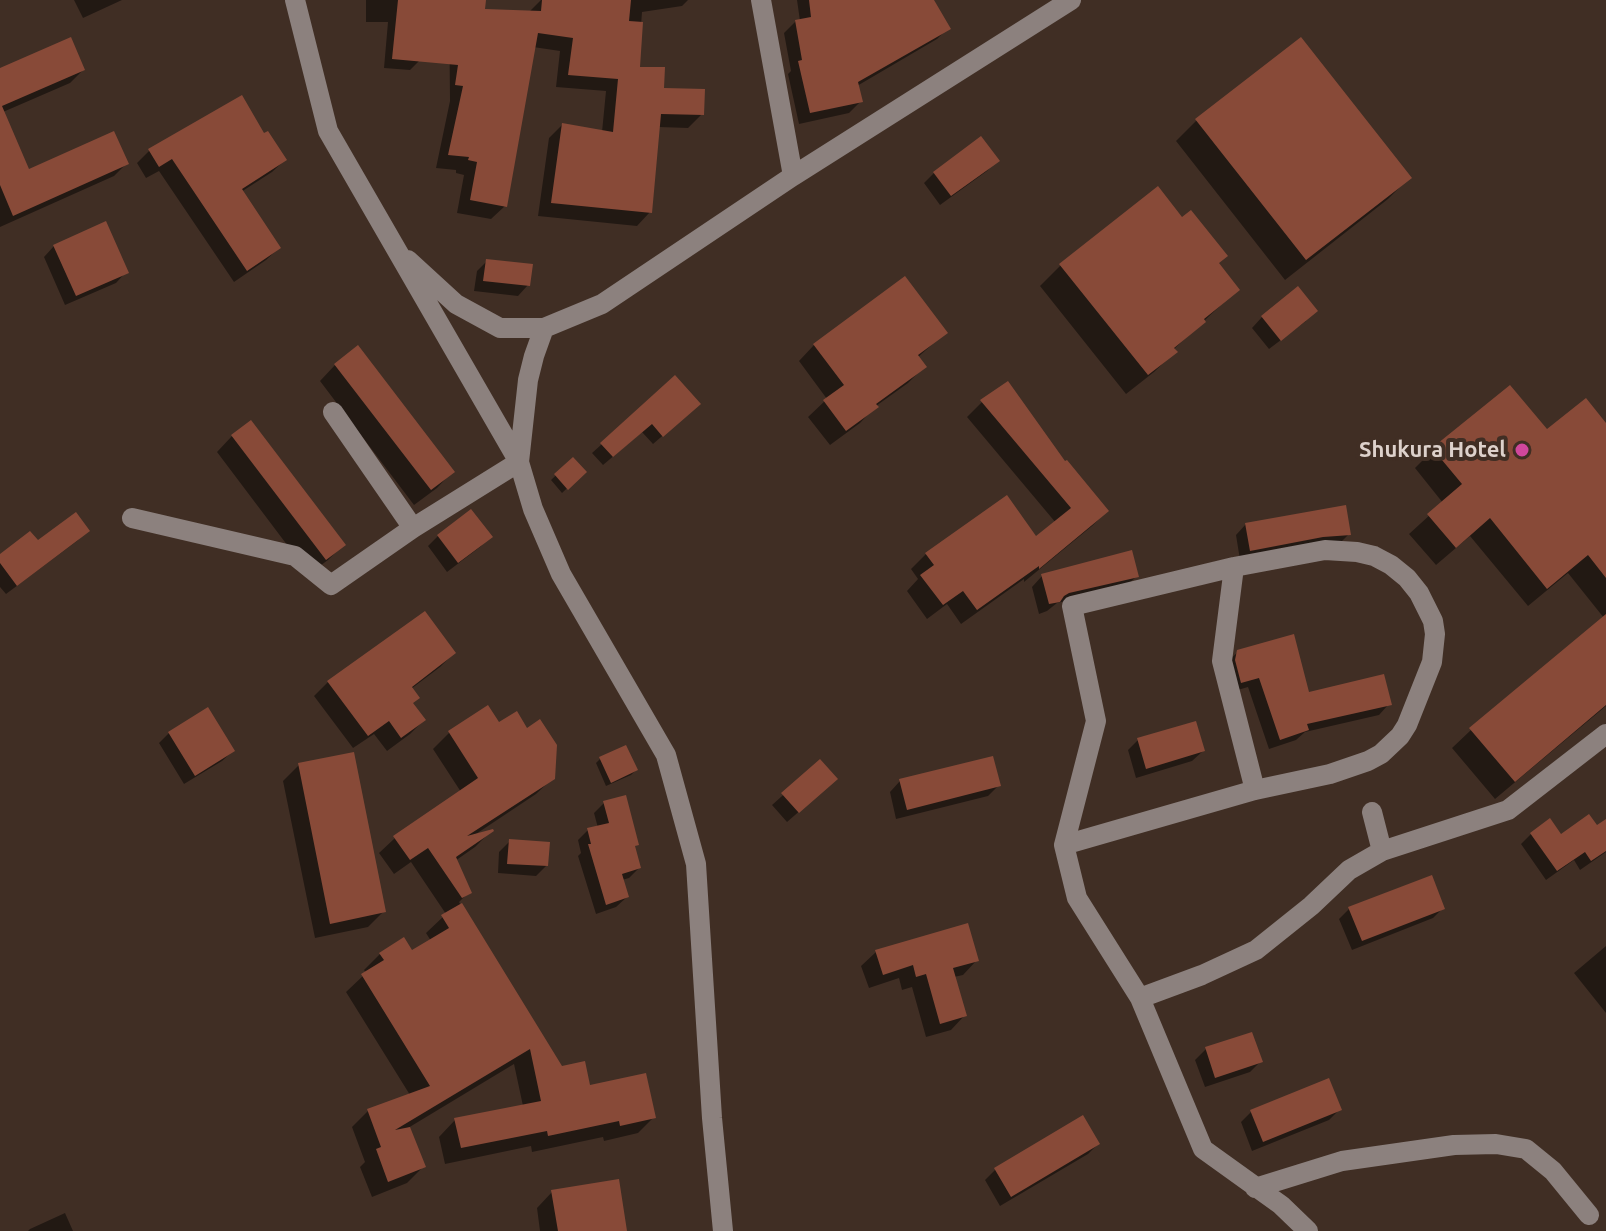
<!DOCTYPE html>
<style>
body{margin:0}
canvas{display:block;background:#402e24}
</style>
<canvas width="1606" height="1231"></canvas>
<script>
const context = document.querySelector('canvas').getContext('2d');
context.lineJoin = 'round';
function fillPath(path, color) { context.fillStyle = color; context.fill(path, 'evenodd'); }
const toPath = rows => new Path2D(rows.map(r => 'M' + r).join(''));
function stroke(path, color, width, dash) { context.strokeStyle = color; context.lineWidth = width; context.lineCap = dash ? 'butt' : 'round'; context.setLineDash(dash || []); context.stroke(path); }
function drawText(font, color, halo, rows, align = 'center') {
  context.font = font + ' Ubuntu,sans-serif'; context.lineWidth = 8; context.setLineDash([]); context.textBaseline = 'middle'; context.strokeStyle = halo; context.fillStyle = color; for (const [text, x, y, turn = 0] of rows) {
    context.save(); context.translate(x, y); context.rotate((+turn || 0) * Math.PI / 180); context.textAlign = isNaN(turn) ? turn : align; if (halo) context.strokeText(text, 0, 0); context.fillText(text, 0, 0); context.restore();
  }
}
const shadow = toPath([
 [74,0,122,0,83,18],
 [366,0,418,0,419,61,410,70,384,68,388,22,366,22],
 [449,0,484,0,483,11,530,11,541,0,688,0,682,6,642,12,638,69,662,90,702,114,688,128,658,127,650,212,637,226,538,216,549,138,562,125,602,132,606,91,556,87,560,51,533,47,505,206,491,219,457,213,464,175,456,173,456,170,436,168,450,101],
 [797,0,932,0,948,28,937,39,857,86,860,102,849,113,799,124,788,74,791,71,784,33,796,21,800,21],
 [1300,40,1409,178,1388,199,1285,280,1176,141,1196,121],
 [0,70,83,70,70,83,3,112,28,172,126,164,114,176,0,227],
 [263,136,285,160,272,172,241,192,279,248,266,260,234,282,159,171,146,178,137,163,150,150],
 [997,160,987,171,940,205,924,183,934,173],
 [54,246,126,272,116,283,65,305,44,257],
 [487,261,528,285,518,296,474,291,477,271],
 [1217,264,1237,290,1173,350,1175,352,1154,372,1126,394,1040,286,1061,265],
 [1262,317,1306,321,1269,349,1252,328],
 [945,333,917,358,924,367,908,383,876,406,860,423,830,445,808,417,827,399,799,361,814,345],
 [335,365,452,472,437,488,414,505,320,381],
 [1007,384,1065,464,1107,511,1092,526,1024,582,1024,579,961,624,947,604,927,619,907,591,918,579,911,569,926,554,1036,539,1056,523,967,417,982,402],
 [689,413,653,444,642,432,603,465,592,453,631,418],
 [1606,426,1606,706,1495,799,1452,748,1471,730,1604,618,1568,573,1528,606,1470,536,1436,565,1409,534,1443,503,1415,468,1433,450,1546,432],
 [232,436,343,545,328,560,309,574,217,452],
 [573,459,584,472,562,493,551,480],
 [1246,524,1349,534,1339,544,1240,560,1236,535],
 [87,531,77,541,6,594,0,587,0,557,38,543],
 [438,536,490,537,480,547,447,572,428,546],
 [1042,576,1137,576,1126,586,1057,603,1047,611,1039,614,1032,587],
 [1238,652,1308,694,1389,704,1379,715,1305,732,1296,740,1269,749,1248,687,1231,692,1227,662],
 [454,653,440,667,411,689,412,703,424,720,410,734,387,751,374,734,353,748,314,696,328,682],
 [488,708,499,725,553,778,536,794,473,836,490,832,475,847,455,861,469,892,459,902,561,1068,589,1088,654,1117,638,1133,604,1141,603,1137,532,1152,531,1146,445,1164,439,1137,455,1120,523,1106,514,1064,408,1128,423,1167,407,1183,372,1197,360,1167,365,1162,352,1127,368,1111,410,1095,346,992,366,973,364,970,380,954,411,953,431,941,426,933,446,914,411,862,394,874,379,853,395,838,461,792,433,749,449,733],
 [169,733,233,751,222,761,184,784,159,743],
 [1138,740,1203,751,1192,761,1136,778,1128,750],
 [600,759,636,770,631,775,606,786,596,763],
 [820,762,825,789,787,822,772,805],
 [299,765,384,911,368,927,315,938,283,781],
 [900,781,998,786,988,796,896,819,890,792],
 [604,803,636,845,633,848,639,868,629,878,622,880,627,897,616,907,596,914,578,856,581,853,578,840,588,830,598,828,594,813],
 [1606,821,1606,852,1580,870,1574,860,1546,880,1521,844,1531,834,1561,837,1596,828],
 [510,841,547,865,536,876,498,873,499,852],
 [1350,908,1443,908,1433,918,1352,950,1339,919],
 [1606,946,1606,1013,1574,973],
 [876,952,977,960,963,975,954,977,965,1015,951,1030,926,1037,912,987,902,990,899,978,869,988,861,966],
 [1206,1049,1260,1062,1250,1072,1205,1087,1195,1060],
 [1339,1110,1329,1120,1252,1151,1241,1122,1251,1112],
 [1098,1144,1088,1154,1000,1206,985,1180,995,1170],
 [552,1192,625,1231,540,1231,537,1208],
 [65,1213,73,1231,28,1231,30,1229]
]);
const building = toPath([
 [398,0,486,0,485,9,541,11,542,0,631,0,629,21,643,22,640,67,665,67,664,88,705,89,704,115,661,114,652,213,551,203,562,123,613,132,618,79,568,75,573,38,538,33,507,207,470,200,477,162,468,160,469,157,448,155,463,86,455,85,458,65,392,59],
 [809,0,934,0,951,29,858,82,863,102,810,113,798,61,802,60,795,20,811,17],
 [71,37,85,70,2,106,29,169,114,131,129,164,13,216,0,185,0,68],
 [1301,37,1412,178,1306,260,1195,119],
 [242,95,264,133,268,131,287,160,242,189,281,248,247,271,172,159,159,167,148,149],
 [981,136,1000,161,951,196,933,172],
 [1158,186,1182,217,1191,210,1228,256,1219,263,1240,290,1204,319,1206,322,1174,348,1178,352,1148,375,1059,264],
 [106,221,129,273,76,296,53,245],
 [486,259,533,264,530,286,483,281],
 [905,276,948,333,918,355,927,367,876,404,879,407,846,431,823,400,844,385,813,344],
 [1298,286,1318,311,1281,341,1261,316],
 [358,345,455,472,431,490,334,364],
 [675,375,701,404,663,437,652,424,613,457,600,443],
 [1008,381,1065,461,1067,460,1109,511,1039,569,1039,566,977,610,963,591,943,605,920,575,934,565,925,553,1007,495,1036,536,1071,508,980,400],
 [1510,385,1547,429,1586,398,1606,423,1606,578,1588,555,1547,589,1490,518,1456,548,1427,514,1462,484,1432,448],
 [251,420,346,545,326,560,231,435],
 [573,457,587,472,568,490,554,474],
 [1346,505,1351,535,1323,537,1250,551,1245,523],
 [471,509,493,537,458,563,437,535],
 [76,512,90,531,17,586,0,563,0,554,30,531,38,540],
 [1132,550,1139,577,1069,593,1064,596,1060,602,1049,604,1041,574],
 [425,611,456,653,412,687,420,698,413,703,426,720,401,738,389,721,368,736,327,681],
 [1606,614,1606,705,1515,782,1469,728],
 [1294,634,1309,692,1384,674,1392,705,1307,724,1309,730,1280,740,1259,678,1241,683,1235,660,1237,650],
 [488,705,499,722,517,711,527,728,540,719,557,745,555,779,467,836,493,829,494,831,456,857,472,893,462,898,428,848,410,860,393,836,478,778,448,731],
 [208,707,235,751,195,776,168,732],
 [1196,721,1205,751,1146,769,1137,738],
 [626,745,638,770,611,783,599,757],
 [354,752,386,912,330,924,298,763],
 [993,756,1001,786,907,810,899,779],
 [820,759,838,779,799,813,781,793],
 [626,795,639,845,635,846,641,868,622,874,629,897,606,905,588,844,591,844,587,828,609,823,603,801],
 [1589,814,1597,825,1606,819,1606,851,1591,861,1585,852,1557,871,1530,833,1550,818,1561,834],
 [509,839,550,842,548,866,507,864],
 [1432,875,1445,909,1362,941,1348,907],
 [462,903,562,1066,585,1061,590,1085,646,1073,656,1118,620,1126,619,1121,548,1136,547,1131,461,1148,454,1118,541,1101,530,1049,395,1130,410,1127,426,1167,388,1182,376,1149,381,1147,367,1109,430,1086,361,974,384,960,379,953,404,937,412,950,449,928,441,915],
 [968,923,979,961,953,968,967,1016,940,1024,926,974,916,977,913,965,883,975,875,950],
 [1252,1032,1263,1062,1215,1078,1205,1047],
 [1329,1078,1342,1110,1263,1142,1250,1110],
 [1083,1115,1100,1144,1011,1197,994,1168],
 [619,1179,627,1231,558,1231,551,1190]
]);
const minor = toPath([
 [295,0,328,131,519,462,533,509,561,574,666,755,696,864,712,1118,723,1231],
 [761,0,793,176],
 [408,260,456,304,500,328,544,328,602,304,793,176,1071,0],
 [333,412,413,528],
 [132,518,295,556,331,585,413,528,519,462,528,380,534,356,544,328],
 [1234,567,1222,661,1255,790],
 [1372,812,1382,851],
 [1064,845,1255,790,1330,774,1368,761,1381,754,1400,736,1407,725,1432,662,1435,634,1433,621,1419,593,1407,578,1391,565,1374,556,1357,552,1325,550,1234,567,1072,606,1096,721,1064,845,1077,898,1140,998,1203,1149,1281,1205,1308,1231],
 [1140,998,1202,975,1256,950,1311,906,1349,870,1382,851,1508,810,1606,734],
 [1255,1188,1342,1161,1454,1145,1496,1144,1526,1149,1553,1171,1589,1215]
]);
const markers = [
 [1522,450,8,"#d1479c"]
];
const poiNames = [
 ["Shukura Hotel",1506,450]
];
fillPath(shadow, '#0007');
fillPath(building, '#884a38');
stroke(minor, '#8c817e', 20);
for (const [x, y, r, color] of markers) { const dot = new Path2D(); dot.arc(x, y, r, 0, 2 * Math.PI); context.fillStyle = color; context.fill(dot); stroke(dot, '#402e24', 3); }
drawText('bold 22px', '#ddd1cb', '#402e24', poiNames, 'right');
</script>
